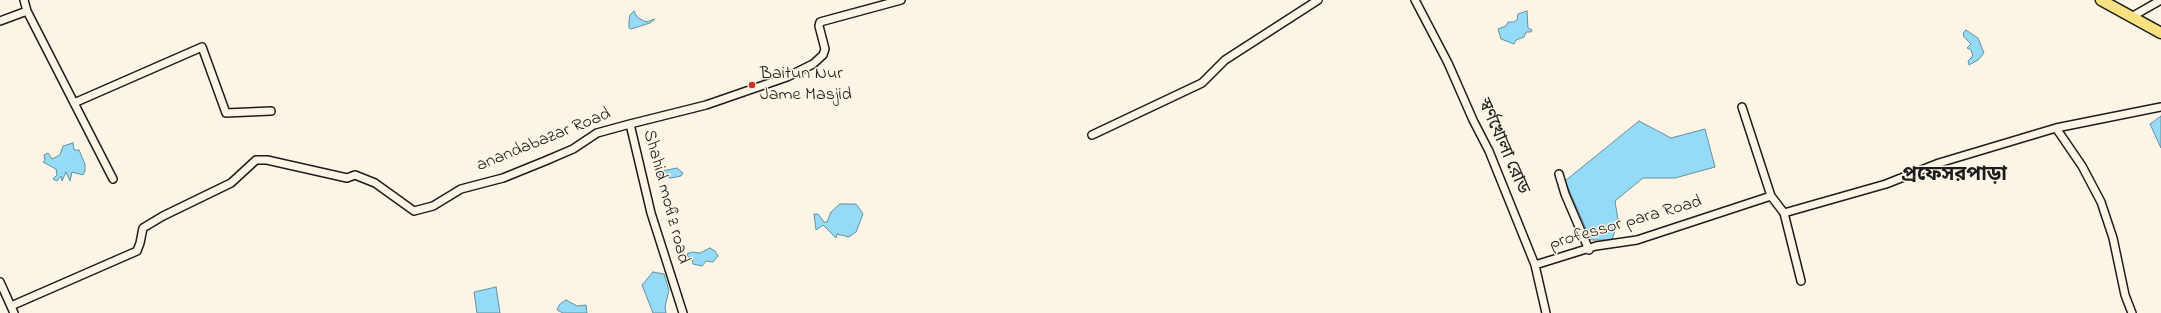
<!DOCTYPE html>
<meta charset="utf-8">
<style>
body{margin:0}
canvas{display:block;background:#fcf5e5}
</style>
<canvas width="2161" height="313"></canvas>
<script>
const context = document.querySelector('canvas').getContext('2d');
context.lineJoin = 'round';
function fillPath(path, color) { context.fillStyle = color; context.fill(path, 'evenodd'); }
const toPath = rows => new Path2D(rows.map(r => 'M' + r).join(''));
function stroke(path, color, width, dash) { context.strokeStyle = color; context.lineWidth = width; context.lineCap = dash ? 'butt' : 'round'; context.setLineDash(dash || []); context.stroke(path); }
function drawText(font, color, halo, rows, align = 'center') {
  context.font = font + ' "Indie Flower","Noto Sans Bengali",sans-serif'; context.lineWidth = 3; context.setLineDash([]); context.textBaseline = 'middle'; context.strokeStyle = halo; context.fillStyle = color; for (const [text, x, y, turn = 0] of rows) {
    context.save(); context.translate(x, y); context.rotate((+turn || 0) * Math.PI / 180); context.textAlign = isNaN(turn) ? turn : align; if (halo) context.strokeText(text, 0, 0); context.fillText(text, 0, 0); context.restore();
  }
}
const water = toPath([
 [634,11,637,17,646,22,655,19,650,23,631,29,629,28,629,21,630,15,634,11],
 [1527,11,1528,28,1532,30,1531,32,1526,32,1524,37,1516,40,1514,44,1501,39,1498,29,1506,26,1508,22,1514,22,1517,20,1518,14,1527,11],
 [1966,30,1978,38,1984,53,1978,60,1969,65,1968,61,1973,56,1971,50,1967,48,1971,44,1964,37,1963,33,1966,30],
 [2161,116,2161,148,2150,124,2161,116],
 [1639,121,1671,138,1705,129,1715,167,1675,178,1643,178,1615,201,1618,220,1612,240,1591,240,1565,181,1639,121],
 [73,143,74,150,79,150,85,164,85,171,83,175,72,172,70,181,66,172,62,181,61,176,57,181,53,179,57,175,56,169,43,162,45,160,44,155,48,153,52,159,60,155,63,146,73,143],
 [677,168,683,173,681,176,671,178,659,175,662,171,677,168],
 [840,204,856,204,863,214,856,232,849,237,837,234,836,238,823,225,816,230,814,214,818,214,824,222,827,222,831,212,840,204],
 [710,248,715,251,718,256,713,262,706,261,702,266,693,264,692,258,688,257,687,254,692,252,700,253,710,248],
 [653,272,664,274,669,290,665,307,666,313,653,313,642,285,653,272],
 [496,287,500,313,477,313,474,292,496,287],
 [566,300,577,306,586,305,587,313,563,313,557,310,559,305,566,300]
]);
const minor = toPath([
 [24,0,27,11,113,179],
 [1415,0,1448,63,1473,120,1489,151,1535,265,1546,313],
 [2133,16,2161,0],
 [0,21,27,11],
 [74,103,202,47,226,113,271,111],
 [1742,107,1771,196,1784,213,1801,281],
 [2056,128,2161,107],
 [1092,135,1202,83,1225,60,1318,0],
 [1559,174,1565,194,1589,250],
 [1784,213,1886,184,1939,163,2056,128,2082,166,2101,202,2113,238,2125,295,2132,313],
 [1535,265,1596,246,1637,240,1771,196],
 [0,282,14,313],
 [11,306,137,251,140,243,143,228,163,216,231,183,256,160,267,160,347,178,355,175,375,183,414,211,433,206,461,189,503,178,545,161,573,149,597,133,630,124],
 [683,313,651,213,630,124,706,105,787,77,813,64,823,55,825,49,819,26,820,22,901,0]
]);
const primary = toPath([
 [2101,0,2161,33]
]);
const markers = [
 [752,85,4,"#c8321e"]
];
const poiNames = [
 ["Baitun Nur",760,75],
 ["Jame Masjid",760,96]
];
const streetNames = [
 ["anandabazar Road",544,141,-22],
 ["স্বর্ণখোলা রোড",1502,147,66],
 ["Shahid mofiz road",665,197,75],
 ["professor para Road",1626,224,-16]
];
const quarterNames = [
 ["প্রফেসরপাড়া",1954,177]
];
fillPath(water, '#95dbf7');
stroke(water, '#658f9f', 1);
stroke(minor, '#1c1c1c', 10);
stroke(primary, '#1c1c1c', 13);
stroke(minor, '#fcf5e5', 7);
stroke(primary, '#f9e181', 10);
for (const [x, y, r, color] of markers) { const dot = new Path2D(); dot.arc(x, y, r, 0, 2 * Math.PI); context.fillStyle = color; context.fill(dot); stroke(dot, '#fcf5e5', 1.5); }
drawText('18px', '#1c1c1c', '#fcf5e5', poiNames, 'left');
drawText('18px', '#1c1c1c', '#fcf5e5', streetNames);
drawText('bold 20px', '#1c1c1c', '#fcf5e5', quarterNames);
</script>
